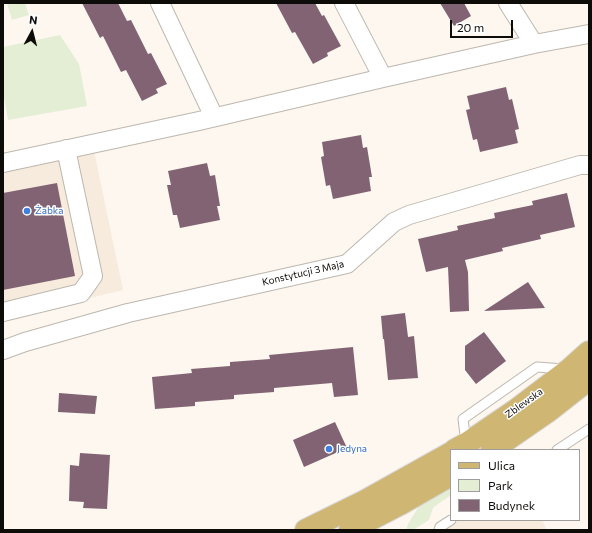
<!DOCTYPE html>
<meta charset="utf-8">
<style>
body{margin:0}
#map{position:relative;width:592px;height:533px;overflow:hidden;background:#fdf7ef;font-family:Commissioner,sans-serif}
canvas{display:block}
.frame{position:absolute;inset:0;border:4px solid #0e0c09;pointer-events:none}
.legend{position:absolute;left:450px;top:449px;width:130px;height:72px;box-sizing:border-box;background:#fff;border:1px solid #9f9e9d;margin:0;padding:5px 7px;list-style:none;font-size:12px;color:#0e0c09}
.legend li{display:flex;align-items:center;gap:8px;height:20px}
.legend b{width:20px;border:1px solid #9f9e9d}
.north{position:absolute;left:12px;top:12px;width:40px;height:40px;-webkit-text-stroke:3px #fff;paint-order:stroke;rotate:7deg;font-size:11px;font-weight:700;line-height:16px;text-align:center;color:#0e0c09}
.north::after{content:'';display:block;margin:auto;width:14px;height:18px;background:#0e0c09;clip-path:polygon(50% 0,100% 100%,50% 72%,0 100%)}
.scale{position:absolute;left:450px;top:20px;width:63px;height:18px;box-sizing:border-box;border:2px solid #0e0c09;border-top:0;padding-left:5px;font-size:12px;line-height:14px;white-space:nowrap;color:#0e0c09;-webkit-text-stroke:3px #fff;paint-order:stroke}
</style>
<div id="map">
<canvas width="592" height="533"></canvas>
<div class="frame"></div>
<ul class="legend">
<li><b style="height:5px;background:#d0b673"></b>Ulica</li>
<li><b style="height:11px;background:#e3eed5"></b>Park</li>
<li><b style="height:11px;background:#816373"></b>Budynek</li>
</ul>
<div class="north">N</div>
<div class="scale">20 m</div>
</div>
<script>
const context = document.querySelector('canvas').getContext('2d');
context.lineJoin = 'round';
function fillPath(path, color) { context.fillStyle = color; context.fill(path, 'evenodd'); }
const toPath = rows => new Path2D(rows.map(r => 'M' + r).join(''));
function stroke(path, color, width, dash) { context.strokeStyle = color; context.lineWidth = width; context.lineCap = dash ? 'butt' : 'round'; context.setLineDash(dash || []); context.stroke(path); }
function drawText(font, color, halo, rows, align = 'center') {
  context.font = font + ' Commissioner,sans-serif'; context.lineWidth = 3; context.setLineDash([]); context.textBaseline = 'middle'; context.strokeStyle = halo; context.fillStyle = color; for (const [text, x, y, turn = 0] of rows) {
    context.save(); context.translate(x, y); context.rotate((+turn || 0) * Math.PI / 180); context.textAlign = isNaN(turn) ? turn : align; if (halo) context.strokeText(text, 0, 0); context.fillText(text, 0, 0); context.restore();
  }
}
const built = toPath([
 [94,151,123,290,3,319,3,172],
 [451,515,451,520,542,520,547,530,433,530,435,524]
]);
const green = toPath([
 [7,3,25,3,29,15,12,20],
 [60,35,79,64,87,106,8,120,3,91,3,47],
 [451,486,451,495,438,504,433,508,429,520,413,530,406,530,408,524,419,506]
]);
const building = toPath([
 [82,3,118,3,127,21,131,20,148,54,151,53,167,84,156,89,158,93,142,101,126,70,121,72,103,36,100,38],
 [276,3,315,3,322,16,324,15,341,46,327,53,328,56,313,64,295,32,292,33],
 [440,3,464,3,471,16,454,26],
 [506,87,509,100,512,99,519,129,515,130,518,143,480,152,477,139,473,140,466,110,470,109,467,96],
 [361,135,363,148,367,147,372,177,369,177,371,191,333,199,330,185,326,186,321,157,324,156,322,142],
 [207,163,210,176,215,175,220,206,217,206,220,220,180,228,177,215,173,215,167,185,171,185,168,171],
 [57,183,75,276,3,290,3,193],
 [567,193,575,227,540,235,541,239,502,248,503,251,465,260,468,272,469,311,450,312,448,267,426,272,418,239,458,230,457,226,495,218,494,213,533,205,532,201],
 [528,282,545,308,484,311],
 [405,313,408,337,414,336,418,378,388,380,384,339,383,339,381,316],
 [484,332,506,361,476,384,465,370,465,346],
 [353,347,358,395,334,397,332,383,274,388,274,392,234,395,234,399,195,402,195,406,155,409,152,377,192,373,191,369,230,366,230,362,270,359,269,355],
 [59,393,97,396,95,414,58,412],
 [335,422,347,448,304,467,293,440],
 [80,453,110,455,107,509,83,508,84,502,69,501,70,465,79,466]
]);
const service = toPath([
 [466,443,463,419,537,367,564,369],
 [557,450,589,429],
 [439,530,440,527,451,520]
]);
const minor = toPath([
 [160,3,214,117],
 [344,3,383,78],
 [508,3,534,44],
 [3,163,199,121,383,78,534,44,589,34],
 [3,312,81,293,93,276,66,149],
 [3,350,25,342,128,313,347,264,394,222,409,215,580,165,589,165]
]);
const primary = toPath([
 [455,450,466,444,516,410,570,369,589,352],
 [492,450,547,412,589,379],
 [306,530,365,501,451,453],
 [350,530,402,503,451,475]
]);
const markers = [
 [27,211,4,"#3f7fe0"],
 [329,449,4,"#3f7fe0"]
];
const shopNames = [
 ["Żabka",35,211],
 ["Jedyna",337,449]
];
const streetNames = [
 ["Konstytucji 3 Maja",303,273,-13],
 ["Zblewska",524,403,-36]
];
fillPath(built, '#f6ebdd');
fillPath(green, '#e3eed5');
fillPath(building, '#816373');
stroke(service, '#bdb7af', 11);
stroke(minor, '#bdb7af', 20);
stroke(primary, '#d8d8d8', 24);
stroke(service, '#fff', 9);
stroke(minor, '#fff', 18);
stroke(primary, '#d0b673', 22);
for (const [x, y, r, color] of markers) { const dot = new Path2D(); dot.arc(x, y, r, 0, 2 * Math.PI); context.fillStyle = color; context.fill(dot); stroke(dot, '#fff', 1.5); }
drawText('10px', '#366cbe', '#fff', shopNames, 'left');
drawText('10px', '#0e0c09', '#fff', streetNames);
</script>
